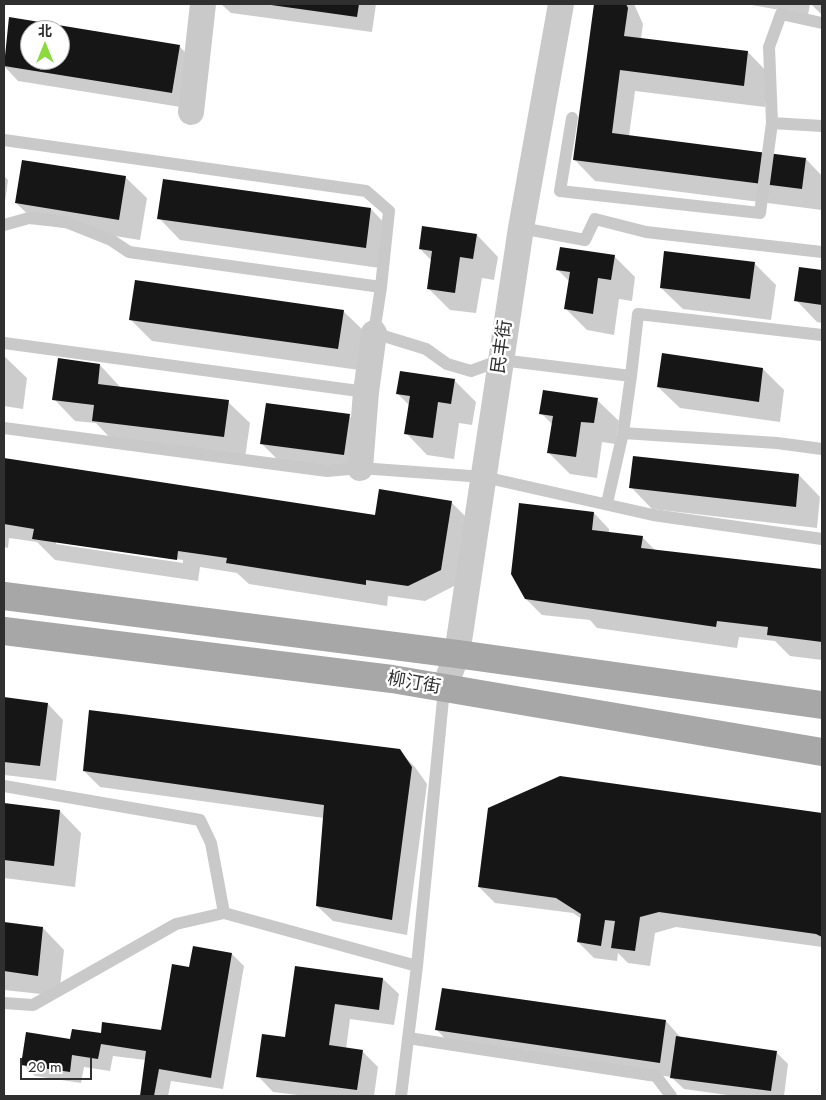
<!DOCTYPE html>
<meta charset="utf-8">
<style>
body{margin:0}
#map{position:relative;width:826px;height:1100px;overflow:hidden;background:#fff;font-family:Jost,"Noto Sans SC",sans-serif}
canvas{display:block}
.frame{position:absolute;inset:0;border:5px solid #2f2f2f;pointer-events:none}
.north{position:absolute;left:20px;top:20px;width:50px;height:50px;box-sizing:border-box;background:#fff;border:1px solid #acacac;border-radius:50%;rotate:0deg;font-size:14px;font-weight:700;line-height:20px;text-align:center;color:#2f2f2f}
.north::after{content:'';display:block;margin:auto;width:18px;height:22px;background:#8ada3d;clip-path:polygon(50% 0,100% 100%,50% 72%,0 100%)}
.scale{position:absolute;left:20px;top:1058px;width:72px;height:22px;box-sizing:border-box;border:2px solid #2f2f2f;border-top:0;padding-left:6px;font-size:15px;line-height:18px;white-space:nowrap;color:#2f2f2f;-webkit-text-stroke:4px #fff;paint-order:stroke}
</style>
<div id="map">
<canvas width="826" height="1100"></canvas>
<div class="frame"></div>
<div class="north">北</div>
<div class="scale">20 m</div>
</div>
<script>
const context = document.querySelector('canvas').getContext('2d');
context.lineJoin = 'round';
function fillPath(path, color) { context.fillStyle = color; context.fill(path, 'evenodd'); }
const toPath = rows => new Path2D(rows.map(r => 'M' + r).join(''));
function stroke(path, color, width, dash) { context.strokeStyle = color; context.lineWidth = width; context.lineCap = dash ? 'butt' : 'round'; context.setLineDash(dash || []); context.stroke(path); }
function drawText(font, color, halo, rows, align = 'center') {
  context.font = font + ' Jost,"Noto Sans SC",sans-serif'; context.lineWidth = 5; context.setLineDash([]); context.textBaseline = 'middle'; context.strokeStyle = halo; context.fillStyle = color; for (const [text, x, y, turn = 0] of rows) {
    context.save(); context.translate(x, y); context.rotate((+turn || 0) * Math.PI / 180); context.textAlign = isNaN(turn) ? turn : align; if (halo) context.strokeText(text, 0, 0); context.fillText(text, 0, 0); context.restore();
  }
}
const shadow = toPath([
 [221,4,376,4,372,32,231,13],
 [595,4,634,4,643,24,641,39,748,52,769,74,765,107,635,91,629,136,806,159,822,176,822,210,595,181,574,159],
 [746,4,810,4,808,15],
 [811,4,822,4,822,15],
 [10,18,179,46,195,62,187,108,18,81,4,66],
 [30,30,60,30,60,60,30,60],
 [4,176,8,180,4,209],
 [125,177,147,198,140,240,38,224,16,203],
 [371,209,392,231,387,269,180,240,159,218],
 [477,235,498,257,494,280,482,278,476,313,450,310,428,288,432,261,420,249],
 [614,256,635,277,632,301,619,299,614,335,587,330,566,309,570,282,558,270],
 [754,263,776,285,771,320,683,309,661,288],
 [800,268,822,271,822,323,817,322,796,300],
 [343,311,365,332,359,370,152,341,131,320],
 [4,356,27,378,23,409,4,406],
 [100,365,121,388,228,402,250,423,245,458,114,442,96,423,75,421,54,399],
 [763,369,784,390,780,422,680,408,658,387],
 [454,380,476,402,472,425,459,423,454,459,427,455,406,433,410,406,398,394],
 [597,400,619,421,615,444,602,442,597,478,570,474,549,453,553,425,541,413],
 [349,416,370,437,365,476,283,465,262,444],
 [634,457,799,475,820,497,817,528,652,509,631,487],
 [4,459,376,516,451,502,467,518,456,585,425,601,388,596,387,606,249,584,237,573,200,567,198,581,55,560,37,542,9,538,8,548,4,547],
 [56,541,183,560,183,563,56,544],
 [594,513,609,529,609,533,642,537,656,551,822,570,822,660,790,656,775,641,739,637,737,648,597,628,590,620,542,615,526,599],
 [4,700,48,704,63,720,56,781,4,775],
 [116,713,360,748,399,751,415,767,427,784,407,935,333,921,317,906,324,818,100,787,84,771],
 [560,777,822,814,822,947,676,927,655,933,650,966,628,963,618,953,617,961,594,958,578,942,582,919,573,913,495,903,479,887],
 [4,805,60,811,81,833,75,887,4,878],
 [4,924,43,928,64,950,59,996,4,990],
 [194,948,232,954,244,966,223,1089,171,1081,168,1096,141,1096,146,1060,113,1056,110,1071,84,1067,81,1083,35,1076,23,1064,71,1040,102,1035,162,1032,190,969],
 [296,967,383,979,399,994,394,1025,350,1019,346,1049,362,1051,378,1067,374,1096,306,1096,273,1092,258,1076,286,1039],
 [666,1021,681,1038,776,1052,788,1064,784,1096,734,1096,684,1089,671,1077,452,1046,437,1030]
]);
const building = toPath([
 [264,4,359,4,357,17],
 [594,4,626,4,628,8,624,36,748,51,744,86,620,70,612,133,806,158,802,189,573,160],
 [9,17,180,45,172,93,4,66],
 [30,30,60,30,60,60,30,60],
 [22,160,126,176,119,220,15,203],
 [163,179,371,208,366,248,157,219],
 [422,226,477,234,473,259,460,257,455,293,427,289,432,251,419,249],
 [560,247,615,255,611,280,598,278,593,314,564,309,570,272,556,270],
 [664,251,755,262,750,299,660,288],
 [799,267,822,270,822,305,794,301],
 [135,280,344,310,338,349,129,320],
 [662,353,763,368,759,402,657,387],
 [58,358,100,364,98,384,229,400,224,437,92,421,94,405,52,400],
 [400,371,455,379,451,404,438,402,433,438,404,434,410,396,396,394],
 [543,390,598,398,594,423,581,422,576,457,547,453,553,416,539,414],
 [266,403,350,414,344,455,260,444],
 [633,456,799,474,796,507,629,488],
 [4,458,375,515,379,489,452,501,441,570,408,586,366,580,366,585,226,563,227,558,178,551,177,560,32,539,34,529,4,524],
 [519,503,594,512,592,530,643,536,641,548,822,569,822,642,767,635,768,627,717,621,716,627,525,599,511,574],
 [4,697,48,703,40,766,4,762],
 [89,710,400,749,412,767,392,920,316,906,324,805,83,771],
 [560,776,822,813,822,937,816,934,659,912,640,917,635,951,611,948,615,921,605,920,601,946,577,942,581,914,556,898,478,887,488,808],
 [4,803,60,810,54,866,4,860],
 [4,922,43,927,38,976,4,971],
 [193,946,232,953,211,1078,159,1069,154,1096,140,1096,146,1051,101,1044,98,1059,72,1055,70,1072,21,1065,26,1032,70,1039,72,1029,101,1033,102,1022,161,1030,172,964,189,967],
 [295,966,383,978,379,1010,335,1004,329,1045,363,1050,357,1090,256,1077,262,1034,285,1037],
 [442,988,666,1020,660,1063,435,1030],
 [676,1036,777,1051,771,1091,670,1078]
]);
const lane = toPath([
 [572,118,560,191,760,213,772,123,769,47,781,14,822,23],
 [772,123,822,126],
 [4,140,366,191,389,211,381,287],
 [4,225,29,218,66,222,111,240,129,252,381,287,374,333,426,349,447,364,471,371,501,360,631,376,638,314,822,335],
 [521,228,585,240,595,219,646,232,822,252],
 [4,343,366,392],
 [4,428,327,471,360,468,484,477,653,515,822,539],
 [623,433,631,376],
 [607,503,623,433,777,443,822,449],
 [4,786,200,820,211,843,224,913],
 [4,1003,33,1005,176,924,224,913,417,966],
 [408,1038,656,1076,671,1096],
 [401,1096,417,966,444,689]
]);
const street = toPath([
 [191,112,203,4],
 [360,468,366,392,374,333],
 [444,689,457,654,521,228,561,4]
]);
const primary = toPath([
 [4,596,457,654,822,705],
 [4,631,392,679,822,752]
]);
const streetNames = [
 ["民丰街",503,347,-82],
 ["柳汀街",414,684,10]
];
fillPath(shadow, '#0003');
fillPath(building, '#161616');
stroke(lane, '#c9c9c9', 12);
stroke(street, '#c9c9c9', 26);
stroke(primary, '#a7a7a7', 28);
drawText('18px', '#2f2f2f', '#fff', streetNames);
</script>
